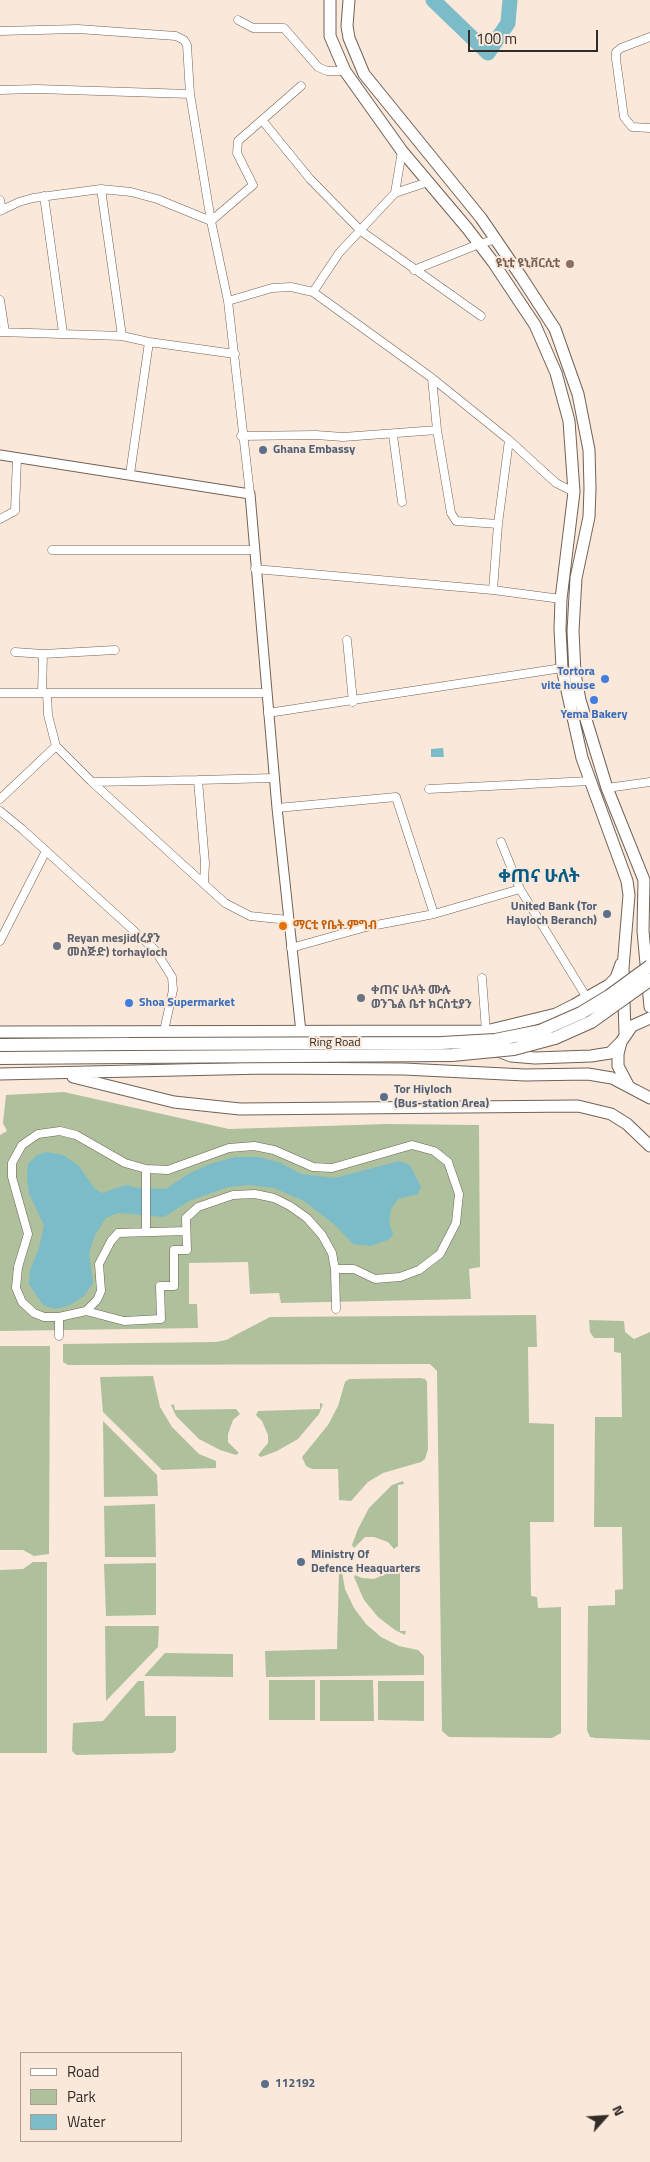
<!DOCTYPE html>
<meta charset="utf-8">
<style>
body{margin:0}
#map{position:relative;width:650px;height:2162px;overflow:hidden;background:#fae8db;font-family:"Titillium Web",sans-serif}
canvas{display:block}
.legend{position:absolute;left:20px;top:2052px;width:162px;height:90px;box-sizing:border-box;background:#fae8db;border:1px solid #aa9c93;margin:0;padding:6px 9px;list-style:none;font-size:15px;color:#322b26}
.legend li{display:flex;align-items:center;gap:10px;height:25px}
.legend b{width:25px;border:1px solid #aa9c93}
.north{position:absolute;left:580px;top:2092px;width:50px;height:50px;-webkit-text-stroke:4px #fae8db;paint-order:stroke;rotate:64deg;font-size:14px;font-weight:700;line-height:20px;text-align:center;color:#322b26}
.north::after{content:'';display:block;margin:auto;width:18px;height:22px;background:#322b26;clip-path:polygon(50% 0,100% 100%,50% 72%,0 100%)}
.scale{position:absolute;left:468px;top:30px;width:130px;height:22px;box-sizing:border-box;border:2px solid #322b26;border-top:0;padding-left:6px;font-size:15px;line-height:18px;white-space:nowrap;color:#322b26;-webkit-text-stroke:4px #fae8db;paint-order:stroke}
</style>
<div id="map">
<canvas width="650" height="2162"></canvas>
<ul class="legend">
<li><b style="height:6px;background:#fff"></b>Road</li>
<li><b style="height:14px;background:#aec19c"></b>Park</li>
<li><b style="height:14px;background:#7cbbc8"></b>Water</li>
</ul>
<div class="north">N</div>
<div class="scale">100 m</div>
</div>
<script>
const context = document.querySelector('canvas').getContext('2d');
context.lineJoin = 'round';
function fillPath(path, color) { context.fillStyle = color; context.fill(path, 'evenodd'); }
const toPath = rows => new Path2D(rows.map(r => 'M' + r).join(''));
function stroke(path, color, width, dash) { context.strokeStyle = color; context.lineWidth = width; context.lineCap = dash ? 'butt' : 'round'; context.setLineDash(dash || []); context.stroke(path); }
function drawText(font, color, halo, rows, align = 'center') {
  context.font = font + ' "Titillium Web","Noto Sans Ethiopic",sans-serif'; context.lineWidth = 4; context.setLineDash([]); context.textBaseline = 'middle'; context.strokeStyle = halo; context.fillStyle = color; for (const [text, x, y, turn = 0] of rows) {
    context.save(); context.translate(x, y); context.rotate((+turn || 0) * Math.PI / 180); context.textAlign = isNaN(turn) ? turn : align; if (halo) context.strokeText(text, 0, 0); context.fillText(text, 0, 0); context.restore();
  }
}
const green = toPath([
 [64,1092,229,1129,387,1124,479,1125,480,1267,469,1269,471,1299,281,1303,279,1293,250,1294,248,1262,189,1263,189,1304,197,1304,198,1328,0,1331,0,1135,7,1131,3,1123,6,1095],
 [536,1315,537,1347,528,1347,529,1423,554,1424,554,1522,530,1522,531,1596,537,1597,538,1608,561,1607,561,1733,552,1738,449,1737,442,1731,437,1371,430,1364,68,1365,63,1362,63,1344,216,1342,226,1340,270,1317],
 [589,1320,624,1321,625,1332,634,1339,650,1332,650,1740,596,1738,590,1737,587,1730,588,1606,615,1605,615,1590,623,1589,622,1527,594,1527,595,1417,622,1417,621,1353,614,1352,614,1338,594,1338,590,1332],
 [0,1346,50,1346,49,1554,34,1556,23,1550,0,1550],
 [153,1376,160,1407,172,1427,199,1454,216,1461,216,1468,162,1470,103,1412,100,1377],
 [420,1378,425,1379,427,1382,428,1449,425,1459,421,1462,383,1473,368,1482,351,1501,339,1500,338,1469,312,1469,306,1466,302,1457,328,1425,338,1406,345,1382,349,1379],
 [320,1403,323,1404,319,1414,298,1439,277,1451,261,1457,258,1455,268,1443,268,1435,262,1421,256,1415,258,1411,320,1409],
 [174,1404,175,1410,236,1409,240,1414,233,1420,228,1434,228,1442,239,1453,236,1455,220,1450,199,1439,176,1416,171,1405],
 [103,1421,157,1475,158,1496,104,1497],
 [403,1481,404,1484,398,1485,398,1546,394,1549,388,1542,374,1537,365,1537,354,1548,352,1545,358,1529,369,1508,392,1485],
 [155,1504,156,1557,105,1557,104,1506],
 [33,1562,47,1562,47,1753,0,1753,0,1570,23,1569],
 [156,1563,156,1615,106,1616,104,1564],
 [394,1566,400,1570,400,1631,406,1631,405,1635,395,1630,378,1617,364,1600,354,1577,355,1575,362,1578,374,1579,388,1573],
 [339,1571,342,1572,345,1589,354,1608,366,1624,381,1637,399,1646,418,1650,424,1656,424,1675,266,1677,265,1651,337,1649],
 [105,1626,159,1626,158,1647,106,1701],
 [165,1653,233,1654,233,1677,144,1676],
 [269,1680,315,1680,315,1720,269,1720],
 [320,1680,373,1680,374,1721,320,1721],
 [138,1681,144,1681,145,1716,176,1716,176,1750,173,1753,76,1755,72,1751,73,1723,103,1721],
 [378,1681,424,1681,424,1721,378,1720]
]);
const water = toPath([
 [443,748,444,757,431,757,431,749],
 [47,1152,63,1155,78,1165,95,1189,102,1193,126,1185,139,1188,166,1189,188,1174,210,1164,235,1157,258,1157,281,1163,301,1174,335,1178,399,1161,410,1165,421,1187,418,1194,398,1199,391,1209,389,1223,393,1233,390,1239,371,1246,353,1244,335,1225,304,1201,274,1188,249,1185,228,1187,189,1201,164,1217,118,1213,106,1218,95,1235,89,1253,93,1283,84,1296,70,1305,55,1309,43,1305,29,1284,30,1270,39,1248,44,1225,29,1194,27,1178,28,1164,37,1155]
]);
const river = toPath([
 [433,0,488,53,508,23,510,0]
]);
const minor = toPath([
 [238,20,253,28,284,28,318,67,327,71,345,71],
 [0,31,78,29,176,36,184,40,187,45,190,94,211,221,228,301,250,494],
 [650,37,621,48,616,52,616,59,624,117,632,127,650,128],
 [0,90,37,89,190,94],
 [262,120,310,179,361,231,481,316],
 [101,189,122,336],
 [395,193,402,151],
 [44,196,63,333],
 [0,200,2,210],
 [0,211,19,202,33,198,101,189,131,192,157,199,211,221,253,185,237,153,238,141,301,86],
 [414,270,479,244,497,239],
 [313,292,432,378,509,440,556,483,574,492],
 [0,300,5,332],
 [228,301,272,288,291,287,313,292,339,253,395,193,428,182],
 [0,332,122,336,149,342,235,354],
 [432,378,437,430,451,513,456,521,498,524,509,440],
 [393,435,402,502],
 [241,436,316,435,343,437,437,430],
 [130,474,149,342],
 [0,519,15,511,17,458],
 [52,550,255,550],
 [255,569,493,590,498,524],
 [493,590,561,599],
 [347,640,353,702],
 [15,652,43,654],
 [0,693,266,693],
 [42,693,43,654,115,650],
 [47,693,48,715,56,746,92,782,225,903,250,916,288,920],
 [268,713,562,668],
 [198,780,274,778],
 [92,782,198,780,205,863,204,882],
 [607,788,650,782],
 [429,789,590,781],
 [0,799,56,746],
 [277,808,396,797,434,914],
 [0,811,22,829,155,950,172,977,173,990,164,1031],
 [501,842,520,889,587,998],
 [0,941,46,851],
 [291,948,366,927,434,914,520,889],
 [482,978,486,1031],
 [146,1231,146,1169],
 [86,1311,97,1300,101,1291,99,1264,111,1241,118,1233,186,1231],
 [59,1317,86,1311,124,1321,161,1319,160,1286,174,1286,174,1250,187,1250,186,1218,198,1207,233,1195,255,1194,274,1198,290,1206,307,1218,322,1235,332,1253,335,1269],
 [59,1336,59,1317,44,1317,34,1313,22,1302,16,1288,18,1267,28,1234,12,1177,12,1163,22,1145,38,1134,60,1131,76,1135,125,1163,146,1169,168,1170,229,1148,254,1146,274,1150,313,1167,332,1168,412,1145,434,1151,448,1162,459,1194,456,1223,440,1254,419,1270,400,1277,375,1279,354,1269,335,1269,336,1309]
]);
const tertiary = toPath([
 [0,455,250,494,277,808,301,1032]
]);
const primary = toPath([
 [330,0,330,36,345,71,402,151,467,228,493,262,535,325,556,373,569,421,574,492,561,599,560,629,562,668,582,758,627,881,629,895,623,968,625,1034],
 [349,0,347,26,349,38,364,74,481,218,522,278,555,329,578,394,589,450,590,488,589,517,576,578,573,631,575,674,580,700,607,788,644,880,643,931,650,1007],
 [0,1032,486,1031,556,1014,574,1005,609,985,616,978,621,964],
 [498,1051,511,1056,535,1058,591,1056,610,1053,621,1042],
 [0,1074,265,1068,404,1069,525,1075,588,1074,612,1078,650,1098],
 [73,1077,174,1102,240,1109,578,1106,611,1114,627,1124,650,1146],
 [628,1085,618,1066,618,1054,621,1042,632,1026,650,1018]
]);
const trunk = toPath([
 [0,1045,129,1044],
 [0,1058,130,1057]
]);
const trunkBridge = toPath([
 [129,1044,442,1043,495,1040,540,1031,581,1013,609,996,650,966],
 [130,1057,452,1055,514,1049,555,1038,591,1022,650,980]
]);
const markers = [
 [570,264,5,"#8d6e63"],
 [263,450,5,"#5c6f8a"],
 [605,679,5,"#3f7fe0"],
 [594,700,5,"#3f7fe0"],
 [607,914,5,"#5c6f8a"],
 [283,926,5,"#e8710a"],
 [57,946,5,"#6b7280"],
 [361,998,5,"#6b7280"],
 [129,1003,5,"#3f7fe0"],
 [384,1097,5,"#5c6f8a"],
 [301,1562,5,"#5c6f8a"],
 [265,2084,5,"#5c6f8a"]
];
const educationNames = [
 ["ዩኒቲ ዩኒቨርሲቲ",560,264]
];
const serviceNames = [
 ["Ghana Embassy",273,450],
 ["United Bank (Tor",597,907,"right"],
 ["Hayloch Beranch)",597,921,"right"],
 ["Tor Hiyloch",394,1090],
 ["(Bus-station Area)",394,1104],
 ["Ministry Of",311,1555],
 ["Defence Heaquarters",311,1569],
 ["112192",275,2084]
];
const shopNames = [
 ["Tortora",595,672],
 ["vite house",595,686],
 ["Yema Bakery",594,715,"center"],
 ["Shoa Supermarket",139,1003,"left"]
];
const foodNames = [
 ["ማርቲ የቤት ምግብ",293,926]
];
const worshipNames = [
 ["Reyan mesjid(ረያን",67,939],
 ["መስጅድ) torhayloch",67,953],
 ["ቀጠና ሁለት ሙሉ",371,991],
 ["ወንጌል ቤተ ክርስቲያን",371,1005]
];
const streetNames = [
 ["Ring Road",335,1043]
];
const districtNames = [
 ["ቀጠና ሁለት",539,878]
];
fillPath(green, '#aec19c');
fillPath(water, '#7cbbc8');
stroke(river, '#7cbbc8', 15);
stroke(minor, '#716256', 9);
stroke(tertiary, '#716256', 11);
stroke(primary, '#716256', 13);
stroke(trunk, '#716256', 14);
stroke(minor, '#fff', 8);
stroke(tertiary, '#fff', 9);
stroke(primary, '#fff', 11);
stroke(trunk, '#fff', 12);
stroke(trunkBridge, '#716256', 14, []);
stroke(trunkBridge, '#fff', 12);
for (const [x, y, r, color] of markers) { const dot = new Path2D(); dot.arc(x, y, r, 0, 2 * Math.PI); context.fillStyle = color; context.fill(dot); stroke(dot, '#fae8db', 2); }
drawText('bold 12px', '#785e54', '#fae8db', educationNames, 'right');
drawText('bold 12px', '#4e5e75', '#fae8db', serviceNames, 'left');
drawText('bold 12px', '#366cbe', '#fae8db', shopNames, 'right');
drawText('bold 12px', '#c56008', '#fae8db', foodNames, 'left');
drawText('bold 12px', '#5b616d', '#fae8db', worshipNames, 'left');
drawText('12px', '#322b26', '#fae8db', streetNames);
drawText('bold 18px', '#035b86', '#fae8db', districtNames);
</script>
